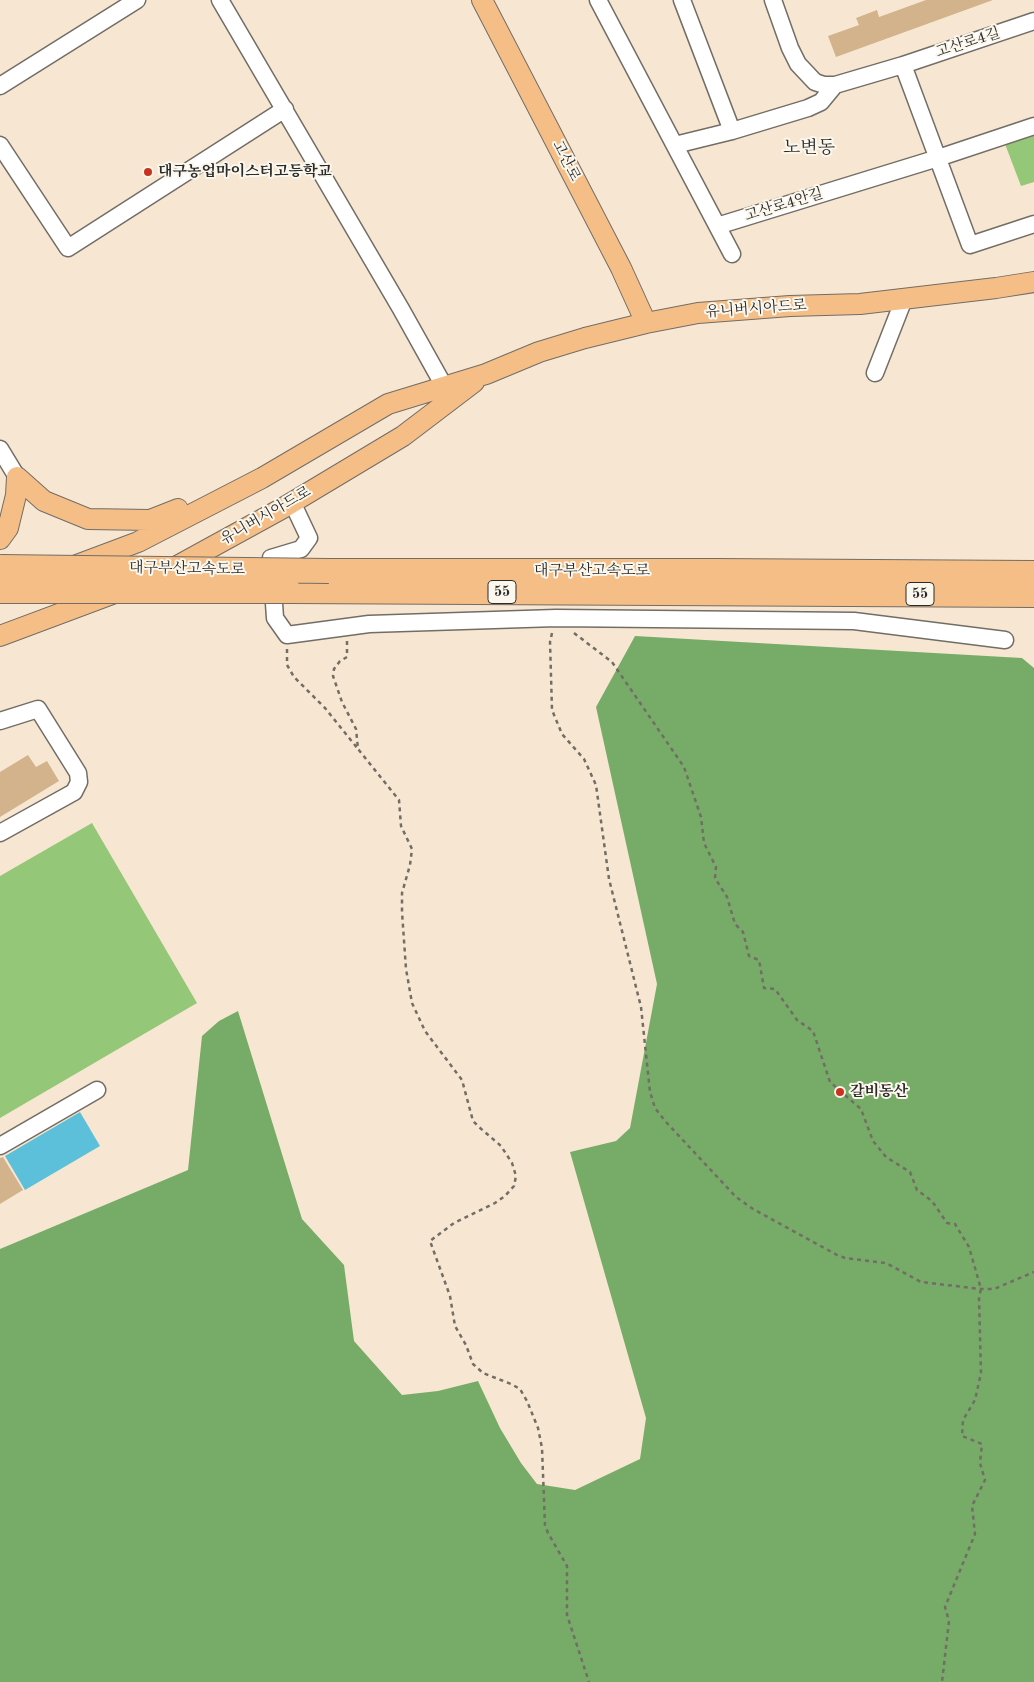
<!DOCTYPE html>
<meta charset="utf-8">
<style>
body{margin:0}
canvas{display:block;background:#f7e7d2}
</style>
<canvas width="1034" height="1682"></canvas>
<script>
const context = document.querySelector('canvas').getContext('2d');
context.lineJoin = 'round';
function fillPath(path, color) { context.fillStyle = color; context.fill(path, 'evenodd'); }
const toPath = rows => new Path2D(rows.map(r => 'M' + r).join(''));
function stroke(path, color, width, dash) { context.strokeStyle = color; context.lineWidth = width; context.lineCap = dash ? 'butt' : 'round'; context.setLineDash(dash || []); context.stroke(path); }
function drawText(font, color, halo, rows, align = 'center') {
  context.font = font + ' "Old Standard TT","Noto Serif KR",serif'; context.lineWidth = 4; context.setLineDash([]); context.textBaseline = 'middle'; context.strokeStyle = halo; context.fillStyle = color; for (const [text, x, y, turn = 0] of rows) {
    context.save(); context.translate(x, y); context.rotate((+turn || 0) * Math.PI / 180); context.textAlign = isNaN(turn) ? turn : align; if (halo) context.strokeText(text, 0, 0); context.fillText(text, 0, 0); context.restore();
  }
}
const green = toPath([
 [1034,135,1034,182,1021,186,1005,144],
 [92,823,197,1003,0,1118,0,876]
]);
const forest = toPath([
 [635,636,1022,658,1034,668,1034,1682,0,1682,0,1249,188,1170,202,1036,219,1021,238,1011,302,1219,344,1265,354,1341,402,1395,438,1391,478,1381,500,1428,521,1463,537,1484,575,1490,640,1459,646,1418,570,1152,616,1141,630,1128,657,984,596,707]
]);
const water = toPath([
 [80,1112,100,1146,25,1190,5,1156]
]);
const building = toPath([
 [926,0,993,0,836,57,828,36,859,25,856,18,877,10,879,17],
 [28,755,36,767,47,761,59,781,0,817,0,772],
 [3,1157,23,1190,0,1204,0,1158]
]);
const path = toPath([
 [552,633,550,642,552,710,562,734,584,759,596,785,609,879,641,1007,650,1092,655,1108,666,1122,736,1197,753,1209,837,1255,845,1258,886,1263,921,1282,981,1289,994,1289,1034,1272],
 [574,633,612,662,684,767,701,817,704,843,716,867,715,878,727,897,735,924,743,932,749,956,759,960,764,988,775,989,797,1020,813,1031,830,1082,861,1109,873,1141,886,1157,910,1172,917,1190,932,1201,947,1223,955,1224,969,1247,981,1289,979,1297,981,1373,975,1400,963,1420,962,1436,982,1444,980,1463,985,1480,972,1506,975,1534,945,1607,949,1621,942,1682],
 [347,641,347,657,340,661,334,669,333,676,342,702,356,729,358,749,399,800,401,826,412,849,410,865,402,893,402,912,406,969,412,1003,425,1031,462,1080,473,1121,479,1127,501,1146,512,1163,516,1176,514,1186,505,1196,495,1203,454,1223,430,1241,450,1296,455,1326,466,1345,473,1364,483,1373,511,1384,520,1389,527,1401,538,1428,542,1448,545,1525,548,1533,567,1566,567,1615,589,1682],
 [287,649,287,665,294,677,325,708,358,749]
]);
const minor = toPath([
 [220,0,401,309,444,386],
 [598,0,732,254],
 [682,0,732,131],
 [773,0,790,48,798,64,815,82,824,85,835,85,903,65,1034,21],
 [903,65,970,245,1034,224],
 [0,86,137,0],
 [0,145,68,248,285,109],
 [675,145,732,131,808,108,821,102,835,85],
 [717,226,938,158,1034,126],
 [875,373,904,299],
 [0,449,17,477],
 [292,502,309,538,301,549,271,558,275,618,287,635,369,624,556,618,854,621,1005,640],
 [0,721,38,709,78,773,79,782,74,792,0,833],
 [0,1146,97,1090]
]);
const major = toPath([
 [482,0,621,268,646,323],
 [0,539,8,528,16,495,17,477,44,501,88,519,150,520,178,509],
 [74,566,138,542,262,478,388,404,486,374,539,352,585,338,646,323,698,313,790,306,860,304,996,288,1034,282],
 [170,570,283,508,403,436,474,382],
 [0,636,115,593]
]);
const highway = toPath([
 [329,571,715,571,1034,573],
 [289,591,1034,595]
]);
const highwayBridge = toPath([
 [0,567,329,571],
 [0,591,289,591]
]);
const markers = [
 [148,172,5,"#c8321e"],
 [840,1092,5,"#c8321e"]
];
const shields = [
 [502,592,28],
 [920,594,28]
];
const shieldNames = [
 ["55",502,592],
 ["55",920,594]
];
const streetNames = [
 ["고산로4길",968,43,-18],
 ["고산로",566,161,63],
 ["고산로4안길",784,205,-17],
 ["유니버시아드로",756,309,-4],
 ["유니버시아드로",266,516,-30],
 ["대구부산고속도로",187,569,1],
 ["대구부산고속도로",592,571]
];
const poiNames = [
 ["대구농업마이스터고등학교",158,172],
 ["갈비동산",850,1092]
];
const quarterNames = [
 ["노변동",809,148]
];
fillPath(green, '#94c777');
fillPath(forest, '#77ac68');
fillPath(water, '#5cc0da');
fillPath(building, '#d3b38c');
stroke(minor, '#726d65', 19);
stroke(major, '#726d65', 22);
stroke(highway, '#726d65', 26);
stroke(path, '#726d65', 2.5, [4, 4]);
stroke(minor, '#fff', 16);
stroke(major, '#f6be87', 20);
stroke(highway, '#f6be87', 24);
stroke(highwayBridge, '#726d65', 26, []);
stroke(highwayBridge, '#f6be87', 24);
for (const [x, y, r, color] of markers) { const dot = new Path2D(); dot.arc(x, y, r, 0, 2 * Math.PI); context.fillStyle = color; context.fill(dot); stroke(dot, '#fbf7ec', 2); }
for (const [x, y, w] of shields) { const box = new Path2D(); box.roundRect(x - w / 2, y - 11.5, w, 23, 4); context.fillStyle = '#fbf7ec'; context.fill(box); stroke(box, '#2b2b2b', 1); }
drawText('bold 14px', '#2b2b2b', null, shieldNames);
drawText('15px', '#2b2b2b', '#fbf7ec', streetNames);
drawText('bold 15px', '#2b2b2b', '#fbf7ec', poiNames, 'left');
drawText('18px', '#2b2b2b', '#fbf7ec', quarterNames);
</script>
